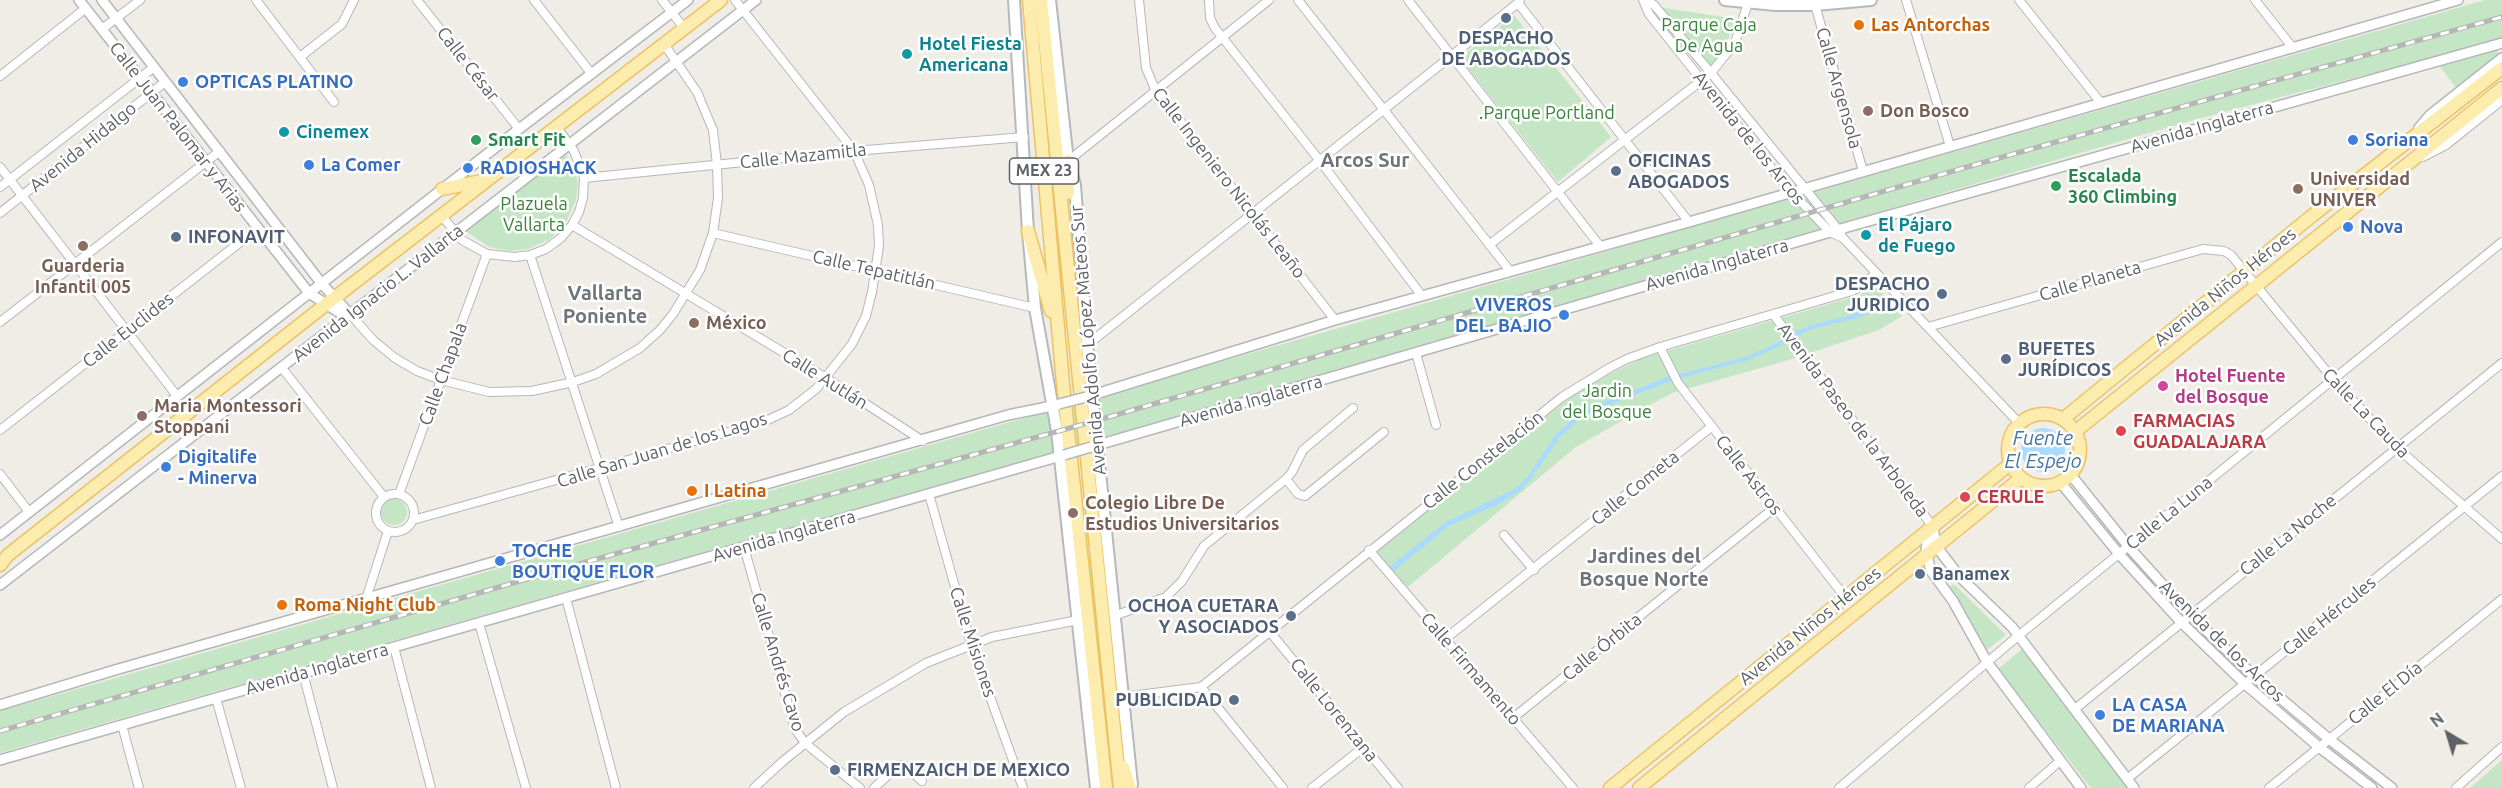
<!DOCTYPE html>
<meta charset="utf-8">
<style>
body{margin:0}
#map{position:relative;width:2502px;height:788px;overflow:hidden;background:#f0ede7;font-family:Ubuntu,sans-serif}
canvas{display:block}
.north{position:absolute;left:2418px;top:704px;width:60px;height:60px;-webkit-text-stroke:4px #fff;paint-order:stroke;rotate:322deg;font-size:16px;font-weight:700;line-height:24px;text-align:center;color:#5e6266}
.north::after{content:'';display:block;margin:auto;width:21px;height:27px;background:#5e6266;clip-path:polygon(50% 0,100% 100%,50% 72%,0 100%)}
</style>
<div id="map">
<canvas width="2502" height="788"></canvas>
<div class="north">N</div>
</div>
<script>
const context = document.querySelector('canvas').getContext('2d');
context.lineJoin = 'round';
function fillPath(path, color) { context.fillStyle = color; context.fill(path, 'evenodd'); }
const toPath = rows => new Path2D(rows.map(r => 'M' + r).join(''));
function stroke(path, color, width, dash) { context.strokeStyle = color; context.lineWidth = width; context.lineCap = dash ? 'butt' : 'round'; context.setLineDash(dash || []); context.stroke(path); }
function drawText(font, color, halo, rows, align = 'center') {
  context.font = font + ' Ubuntu,sans-serif'; context.lineWidth = 5; context.setLineDash([]); context.textBaseline = 'middle'; context.strokeStyle = halo; context.fillStyle = color; for (const [text, x, y, turn = 0] of rows) {
    context.save(); context.translate(x, y); context.rotate((+turn || 0) * Math.PI / 180); context.textAlign = isNaN(turn) ? turn : align; if (halo) context.strokeText(text, 0, 0); context.fillText(text, 0, 0); context.restore();
  }
}
const green = toPath([
 [2485,0,2502,0,2502,39,2194,120,1047,454,0,753,0,711],
 [1658,7,1736,19,1722,55,1711,70],
 [1514,15,1611,137,1558,182,1460,58],
 [2497,49,2499,55,2456,88,2439,65],
 [565,153,575,169,578,184,576,200,565,225,550,239,528,249,510,251,489,247,467,232,466,230],
 [1875,284,1902,316,1879,330,1789,360,1672,393,1637,412,1576,447,1408,587,1373,555,1572,396,1599,379,1643,358,1860,295],
 '381 512a13 13 0 1 1 26 0a13 13 0 1 1-26 0Z',
 [1954,584,2006,635,1987,650,1949,587],
 [2022,649,2128,788,2091,788,1998,669],
 [2502,760,2502,788,2470,788]
]);
const water = toPath([
 [1879,302,1883,307,1858,318,1812,329,1796,337,1793,336,1794,332,1810,325,1851,315],
 [1788,338,1787,343,1749,360,1677,379,1675,375,1746,357],
 [1670,376,1673,378,1671,381,1586,414,1559,438,1531,479,1520,491,1499,504,1449,526,1394,571,1389,567,1446,522,1516,488,1528,476,1555,435,1583,410],
 '2021 450a22 22 0 1 1 44 0a22 22 0 1 1-44 0Z'
]);
const minor = toPath([
 [256,0,334,102],
 [417,0,519,129],
 [534,0,591,73],
 [662,0,684,28],
 [1139,0,1146,68,1155,89,1335,320],
 [1209,0,1210,18,1215,28,1320,161,1422,296],
 [1298,0,1510,271],
 [1408,0,1600,246],
 [1643,0,1649,14,1784,184,1830,232,1843,238,2019,423],
 [1646,0,1654,5,1711,73,1841,233],
 [1906,0,1950,146],
 [2019,0,2101,103],
 [2255,0,2293,48],
 [1518,3,1689,222],
 [1815,5,1863,171],
 [102,29,140,0],
 [300,57,342,24,354,0],
 [0,76,86,8],
 [2423,157,2446,145,2502,100],
 [1068,161,1269,0],
 [0,167,177,396],
 [584,178,854,151,1024,137],
 [0,187,154,67],
 [0,213,165,82],
 [441,215,462,240,487,254,515,257,530,255,546,249,561,238,572,225,579,212,583,198,584,178,574,151,556,126],
 [572,225,826,378,923,441],
 [713,233,1035,308],
 [1489,245,1711,73,1735,43,1749,0],
 [530,255,619,527],
 [350,314,373,340,395,358,417,371,441,380,489,392,532,391,573,382,596,374,640,348,660,330,673,314,700,270,713,233,718,198,717,165,713,130,697,92,664,44],
 [1773,314,1933,527],
 [0,322,220,151],
 [1928,327,2203,249,2224,251,2231,255,2333,379,2396,447,2502,539],
 [1087,345,1518,3,1520,0],
 [1660,347,1678,383,1845,597],
 [1416,353,1436,425],
 [282,368,384,497],
 [0,430,257,229],
 [0,474,29,512],
 [1286,479,1298,494,1305,496,1384,432],
 '376 513a19 19 0 1 1 38 0a19 19 0 1 1-38 0Z',
 [399,494,487,254],
 [929,494,971,644,1023,788],
 [413,520,753,425,770,419,789,410,816,389,852,344,866,316,872,292,879,246,878,225,869,185,854,151,735,0],
 [1504,535,1534,570],
 [744,547,795,729,805,743,860,788],
 [1369,550,1573,788],
 [566,598,616,788],
 [366,599,388,531],
 [1114,616,1166,597,1182,581,1204,546,1286,479,1292,472,1303,450,1353,408],
 [479,623,526,788],
 [1270,632,1398,788],
 [1445,639,1711,427],
 [394,647,431,788],
 [303,673,333,788],
 [1201,687,1283,788],
 [1122,697,1201,687,1562,397,1611,367,1627,359,1660,347,1852,291,1862,286,1876,273],
 [216,698,241,788],
 [2075,709,2502,363],
 [1513,718,1774,508],
 [122,725,139,788],
 [2127,779,2502,476],
 [754,788,782,762,844,712,926,663,992,637,1078,620],
 [874,788,899,765,905,766,922,781],
 [1312,788,1364,747],
 [1839,788,2018,636,2502,242],
 [2029,788,2060,761],
 [2269,788,2502,599],
 [2456,788,2502,747]
]);
const tertiary = toPath([
 [79,0,309,293,346,317],
 [102,0,322,284,350,314],
 [2419,128,2430,115,2502,58],
 [1086,397,1335,320,1689,222,2458,0],
 [1091,447,1851,226,2502,43],
 [2071,475,2128,546,2190,615,2254,676,2329,739,2392,788],
 [2060,482,2119,554,2181,622,2245,684,2319,747,2372,788],
 [1933,527,1936,546,1959,576,2012,627,2134,788],
 [1932,529,1927,539,1926,552,1931,571,1953,601,1987,662,2081,788],
 [0,535,519,129,688,0],
 [0,585,756,0],
 [0,705,115,670,1008,415,1057,405],
 [0,760,1064,455]
]);
const secondary = toPath([
 [1014,0,1028,231,1035,308,1057,431,1096,788],
 [1050,0,1068,161,1075,185,1087,345,1132,785],
 [1725,0,1775,5,1815,5,1871,0]
]);
const primary = toPath([
 [1029,0,1063,384,1106,788],
 [1041,0,1120,788],
 [1068,161,1068,193],
 [442,189,482,181],
 [1028,231,1051,311],
 '2008 450a36 36 0 1 1 72 0a36 36 0 1 1-72 0Z',
 [2063,419,2313,215,2502,68],
 [2076,431,2502,88],
 [0,565,8,555,320,309,721,0],
 [1123,767,1130,788],
 [1610,788,2010,464],
 [1639,788,2021,478]
]);
const rail = toPath([
 [0,731,593,560,1095,421,1967,167,2502,17]
]);
const tertiaryBridge = toPath([
 [1059,404,1086,397],
 [1064,455,1091,447]
]);
const markers = [
 [1506,18,6,"#5c6f8a"],
 [1859,25,6,"#e8710a"],
 [907,54,6,"#0f9aa8"],
 [183,82,6,"#3f7fe0"],
 [1868,111,6,"#8d6e63"],
 [284,132,6,"#0f9aa8"],
 [476,140,6,"#2e9e5b"],
 [2353,140,6,"#3f7fe0"],
 [309,165,6,"#3f7fe0"],
 [468,168,6,"#3f7fe0"],
 [1616,171,6,"#5c6f8a"],
 [2056,186,6,"#2e9e5b"],
 [2298,189,6,"#8d6e63"],
 [2348,227,6,"#3f7fe0"],
 [1866,235,6,"#0f9aa8"],
 [176,237,6,"#5c6f8a"],
 [83,246,6,"#8d6e63"],
 [1942,294,6,"#5c6f8a"],
 [1564,315,6,"#3f7fe0"],
 [694,323,6,"#8d6e63"],
 [2006,359,6,"#5c6f8a"],
 [2163,386,6,"#d1479c"],
 [142,416,6,"#8d6e63"],
 [2121,431,6,"#e0444e"],
 [166,467,6,"#3f7fe0"],
 [692,491,6,"#e8710a"],
 [1965,497,6,"#e0444e"],
 [1073,513,6,"#8d6e63"],
 [500,561,6,"#3f7fe0"],
 [1920,574,6,"#5c6f8a"],
 [282,605,6,"#e8710a"],
 [1291,616,6,"#5c6f8a"],
 [1234,700,6,"#5c6f8a"],
 [2100,715,6,"#3f7fe0"],
 [835,770,6,"#5c6f8a"]
];
const shields = [
 [1044,171,69]
];
const shieldNames = [
 ["MEX 23",1044,171]
];
const parkNames = [
 ["Parque Caja",1709,25],
 ["De Agua",1709,46],
 [".Parque Portland",1547,113],
 ["Plazuela",534,204],
 ["Vallarta",534,225],
 ["Jardin",1607,391],
 ["del Bosque",1607,412]
];
const foodNames = [
 ["Las Antorchas",1871,25],
 ["I Latina",704,491],
 ["Roma Night Club",294,605]
];
const serviceNames = [
 ["DESPACHO",1506,38,"center"],
 ["DE ABOGADOS",1506,59,"center"],
 ["OFICINAS",1628,161],
 ["ABOGADOS",1628,182],
 ["INFONAVIT",188,237],
 ["DESPACHO",1930,284,"right"],
 ["JURIDICO",1930,305,"right"],
 ["BUFETES",2018,349],
 ["JURÍDICOS",2018,370],
 ["Banamex",1932,574],
 ["OCHOA CUETARA",1279,606,"right"],
 ["Y ASOCIADOS",1279,627,"right"],
 ["PUBLICIDAD",1222,700,"right"],
 ["FIRMENZAICH DE MEXICO",847,770]
];
const cultureNames = [
 ["Hotel Fiesta",919,44],
 ["Americana",919,65],
 ["Cinemex",296,132],
 ["El Pájaro",1878,225],
 ["de Fuego",1878,246]
];
const streetNames = [
 ["Calle César",468,64,52],
 ["Calle Argensola",1839,88,74],
 ["Calle Juan Palomar y Arias",178,127,52],
 ["Avenida Inglaterra",2202,127,-16],
 ["Avenida de los Arcos",1749,138,51],
 ["Avenida Hidalgo",83,147,-39],
 ["Calle Mazamitla",803,156,-6],
 ["Calle Ingeniero Nicolás Leaño",1229,183,52],
 ["Avenida Inglaterra",1717,265,-16],
 ["Calle Tepatitlán",874,270,13],
 ["Calle Planeta",2090,281,-16],
 ["Avenida Niños Héroes",2225,287,-39],
 ["Avenida Ignacio L. Vallarta",378,293,-38],
 ["Calle Euclides",128,330,-38],
 ["Avenida Adolfo López Mateos Sur",1088,340,-95],
 ["Calle Chapala",443,374,-70],
 ["Calle Autlán",825,379,32],
 ["Avenida Inglaterra",1251,401,-16],
 ["Calle La Cauda",2366,413,46],
 ["Avenida Paseo de la Arboleda",1853,420,53],
 ["Calle San Juan de los Lagos",662,450,-17],
 ["Calle Constelación",1483,460,-38],
 ["Calle Astros",1749,475,52],
 ["Calle Cometa",1635,488,-39],
 ["Calle La Luna",2169,513,-39],
 ["Calle La Noche",2288,535,-39],
 ["Avenida Inglaterra",784,536,-16],
 ["Calle Hércules",2329,616,-39],
 ["Avenida Niños Héroes",1810,626,-39],
 ["Avenida de los Arcos",2222,641,44],
 ["Calle Misiones",973,642,72],
 ["Calle Órbita",1602,647,-39],
 ["Calle Andrés Cavo",778,662,73],
 ["Avenida Inglaterra",317,669,-16],
 ["Calle Firmamento",1471,669,49],
 ["Calle El Día",2385,693,-39],
 ["Calle Lorenzana",1334,710,51]
];
const shopNames = [
 ["OPTICAS PLATINO",195,82],
 ["Soriana",2365,140],
 ["La Comer",321,165],
 ["RADIOSHACK",480,168],
 ["Nova",2360,227],
 ["VIVEROS",1552,305,"right"],
 ["DEL. BAJIO",1552,326,"right"],
 ["Digitalife",178,457],
 ["- Minerva",178,478],
 ["TOCHE",512,551],
 ["BOUTIQUE FLOR",512,572],
 ["LA CASA",2112,705],
 ["DE MARIANA",2112,726]
];
const educationNames = [
 ["Don Bosco",1880,111],
 ["Universidad",2310,179],
 ["UNIVER",2310,200],
 ["Guarderia",83,266,"center"],
 ["Infantil 005",83,287,"center"],
 ["México",706,323],
 ["Maria Montessori",154,406],
 ["Stoppani",154,427],
 ["Colegio Libre De",1085,503],
 ["Estudios Universitarios",1085,524]
];
const leisureNames = [
 ["Smart Fit",488,140],
 ["Escalada",2068,176],
 ["360 Climbing",2068,197]
];
const hotelNames = [
 ["Hotel Fuente",2175,376],
 ["del Bosque",2175,397]
];
const healthNames = [
 ["FARMACIAS",2133,421],
 ["GUADALAJARA",2133,442],
 ["CERULE",1977,497]
];
const neighbourhoodNames = [
 ["Arcos Sur",1365,160],
 ["Vallarta",605,293],
 ["Poniente",605,316],
 ["Jardines del",1644,556],
 ["Bosque Norte",1644,579]
];
const waterNames = [
 ["Fuente",2043,438],
 ["El Espejo",2043,461]
];
fillPath(green, '#c5e6c4');
fillPath(water, '#aadbfc');
stroke(minor, '#b4b7ba', 10);
stroke(tertiary, '#b4b7ba', 12);
stroke(secondary, '#b5b9bd', 14);
stroke(primary, '#ecc263', 15);
stroke(minor, '#fff', 8);
stroke(tertiary, '#fff', 9);
stroke(secondary, '#fff', 10);
stroke(primary, '#fcedaf', 12);
stroke(rail, '#b5b6b6', 5);
stroke(rail, '#fff', 3, [9]);
stroke(tertiaryBridge, '#b4b7ba', 12, []);
stroke(tertiaryBridge, '#fff', 9);
for (const [x, y, r, color] of markers) { const dot = new Path2D(); dot.arc(x, y, r, 0, 2 * Math.PI); context.fillStyle = color; context.fill(dot); stroke(dot, '#fff', 2); }
for (const [x, y, w] of shields) { const box = new Path2D(); box.roundRect(x - w / 2, y - 13, w, 26, 4.5); context.fillStyle = '#fff'; context.fill(box); stroke(box, '#5e6266', 1.5); }
drawText('bold 16px', '#5e6266', null, shieldNames);
drawText('18px', '#38833a', '#fff', parkNames);
drawText('bold 18px', '#c56008', '#fff', foodNames, 'left');
drawText('bold 18px', '#4e5e75', '#fff', serviceNames, 'left');
drawText('bold 18px', '#0d838f', '#fff', cultureNames, 'left');
drawText('18px', '#5e6266', '#fff', streetNames);
drawText('bold 18px', '#366cbe', '#fff', shopNames, 'left');
drawText('bold 18px', '#785e54', '#fff', educationNames, 'left');
drawText('bold 18px', '#27864d', '#fff', leisureNames, 'left');
drawText('bold 18px', '#b23c85', '#fff', hotelNames, 'left');
drawText('bold 18px', '#be3a42', '#fff', healthNames, 'left');
drawText('bold 20px', '#6f7478', '#fff', neighbourhoodNames);
drawText('italic 20px', '#4476a6', '#fff', waterNames);
</script>
